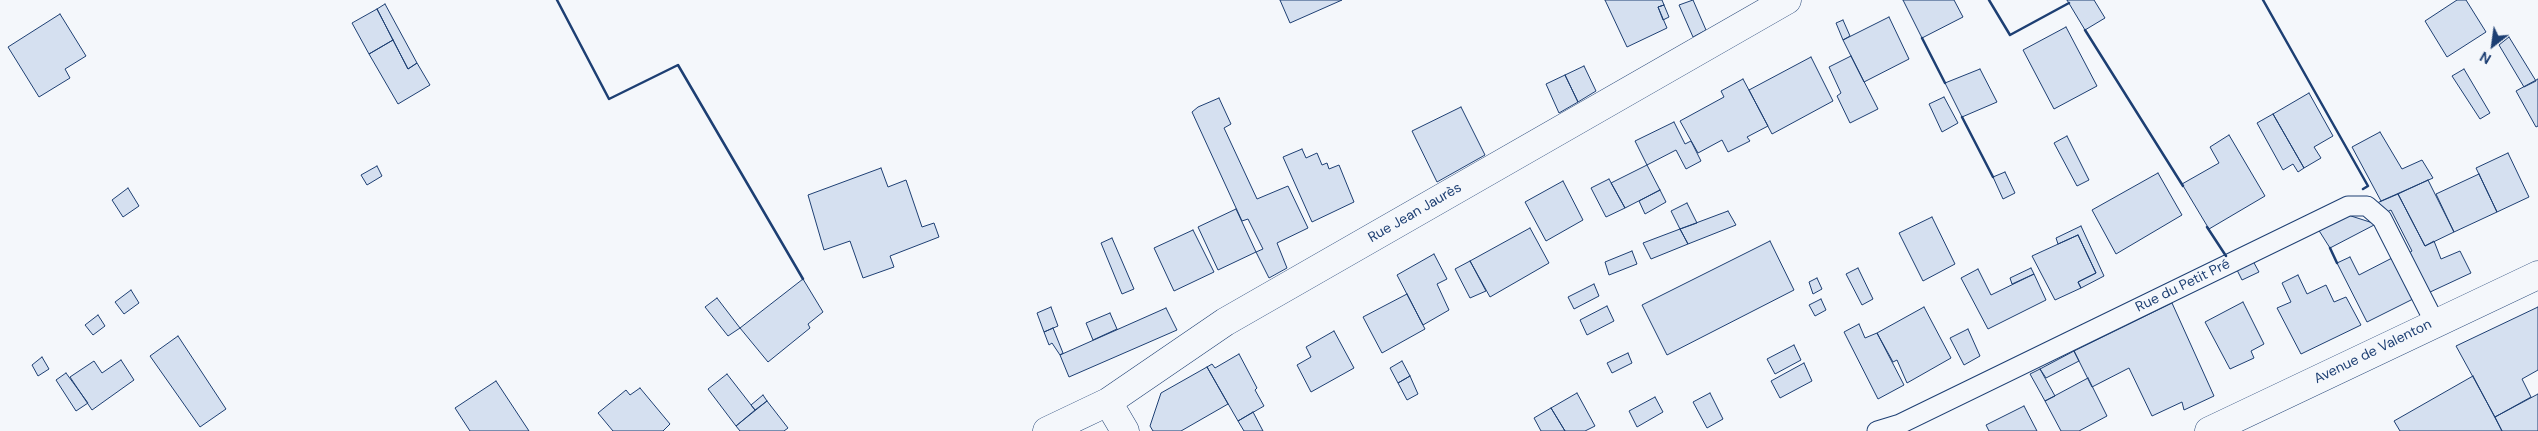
<!DOCTYPE html>
<meta charset="utf-8">
<style>
body{margin:0}
#map{position:relative;width:2538px;height:431px;overflow:hidden;background:#f4f7fb;font-family:"DM Sans",sans-serif}
canvas{display:block}
.north{position:absolute;left:2468px;top:20px;width:50px;height:50px;-webkit-text-stroke:4px #f4f7fb;paint-order:stroke;rotate:210deg;font-size:14px;font-weight:700;line-height:20px;text-align:center;color:#1d3f73}
.north::after{content:'';display:block;margin:auto;width:18px;height:22px;background:#1d3f73;clip-path:polygon(50% 0,100% 100%,50% 72%,0 100%)}
</style>
<div id="map">
<canvas width="2538" height="431"></canvas>
<div class="north">N</div>
</div>
<script>
const context = document.querySelector('canvas').getContext('2d');
context.lineJoin = 'round';
function fillPath(path, color) { context.fillStyle = color; context.fill(path, 'evenodd'); }
const toPath = rows => new Path2D(rows.map(r => 'M' + r).join(''));
function stroke(path, color, width, dash) { context.strokeStyle = color; context.lineWidth = width; context.lineCap = dash ? 'butt' : 'round'; context.setLineDash(dash || []); context.stroke(path); }
function drawText(font, color, halo, rows, align = 'center') {
  context.font = font + ' "DM Sans",sans-serif'; context.lineWidth = 4; context.setLineDash([]); context.textBaseline = 'middle'; context.strokeStyle = halo; context.fillStyle = color; for (const [text, x, y, turn = 0] of rows) {
    context.save(); context.translate(x, y); context.rotate((+turn || 0) * Math.PI / 180); context.textAlign = isNaN(turn) ? turn : align; if (halo) context.strokeText(text, 0, 0); context.fillText(text, 0, 0); context.restore();
  }
}
const building = toPath([
 [1280,0,1342,0,1290,23,1280,0],
 [1605,0,1662,0,1664,5,1658,7,1667,28,1627,47,1605,0],
 [1693,0,1706,30,1693,37,1679,5,1693,0],
 [1903,0,1954,0,1963,17,1922,38,1903,0],
 [2067,0,2094,0,2105,18,2085,30,2067,0],
 [2457,0,2466,0,2486,32,2447,57,2425,21,2457,0],
 [385,4,417,63,408,69,377,9,385,4],
 [1664,5,1669,17,1663,20,1658,7,1664,5],
 [377,9,393,40,369,54,352,23,377,9],
 [60,14,86,56,65,69,70,78,39,97,8,47,60,14],
 [1889,17,1909,59,1864,82,1843,40,1889,17],
 [1843,20,1850,36,1843,40,1836,23,1843,20],
 [2066,27,2097,86,2054,109,2023,50,2066,27],
 [2509,37,2536,81,2524,87,2499,45,2509,37],
 [393,40,408,69,417,63,430,85,398,104,369,54,393,40],
 [1851,56,1878,109,1850,123,1837,96,1841,93,1829,67,1851,56],
 [1811,57,1833,101,1772,134,1749,90,1811,57],
 [1584,66,1596,91,1578,102,1565,75,1584,66],
 [1980,69,1997,102,1962,117,1945,83,1980,69],
 [2464,69,2490,113,2480,119,2452,76,2464,69],
 [1565,75,1578,102,1559,113,1546,84,1565,75],
 [1743,79,1768,126,1747,137,1750,141,1728,152,1722,140,1698,153,1680,121,1724,97,1721,91,1743,79],
 [2538,79,2538,126,2536,127,2516,91,2538,79],
 [2309,93,2333,136,2314,147,2321,158,2304,168,2273,114,2309,93],
 [1944,97,1958,123,1942,132,1929,104,1944,97],
 [1219,98,1231,124,1224,128,1257,199,1288,186,1308,228,1277,243,1287,268,1269,278,1256,252,1263,249,1248,219,1242,221,1192,112,1198,107,1219,98],
 [1461,107,1485,155,1437,182,1412,131,1461,107],
 [2273,114,2304,168,2298,172,2293,164,2283,170,2257,123,2273,114],
 [1674,122,1685,144,1691,141,1701,161,1686,169,1676,150,1647,165,1635,141,1674,122],
 [2380,132,2402,169,2422,160,2433,178,2381,201,2352,147,2380,132],
 [2229,135,2265,196,2209,229,2182,184,2219,163,2210,147,2229,135],
 [2067,136,2089,180,2077,186,2054,143,2067,136],
 [1302,149,1306,158,1317,153,1322,165,1327,163,1329,169,1339,165,1354,202,1312,222,1283,157,1302,149],
 [2508,153,2529,197,2497,212,2476,168,2508,153],
 [1647,165,1660,190,1625,208,1611,183,1647,165],
 [377,166,382,176,367,185,361,175,377,166],
 [881,168,888,187,906,180,922,227,934,223,939,237,890,256,894,267,863,278,850,241,824,250,808,195,881,168],
 [2005,172,2015,193,2003,199,1993,177,2005,172],
 [2158,173,2182,215,2116,254,2092,210,2158,173],
 [2479,174,2497,212,2454,232,2436,194,2479,174],
 [1609,179,1625,208,1606,217,1591,188,1609,179],
 [2428,180,2454,232,2425,246,2398,194,2428,180],
 [1563,181,1583,220,1546,241,1525,202,1563,181],
 [128,188,139,206,123,217,112,200,128,188],
 [1660,190,1666,202,1645,214,1639,201,1660,190],
 [2398,194,2425,246,2434,241,2441,259,2460,251,2471,273,2428,293,2406,255,2412,251,2391,210,2383,214,2377,203,2398,194],
 [1687,203,1697,223,1680,229,1671,211,1687,203],
 [1236,209,1256,252,1218,270,1198,227,1236,209],
 [1728,211,1736,225,1688,244,1680,229,1728,211],
 [2348,215,2376,224,2330,248,2318,229,2348,215],
 [1932,217,1955,264,1923,281,1899,233,1932,217],
 [2081,226,2104,276,2081,288,2078,282,2096,273,2078,235,2058,244,2056,238,2081,226],
 [1530,228,1549,263,1490,297,1470,261,1530,228],
 [1680,229,1688,244,1651,259,1643,243,1680,229],
 [1193,230,1214,272,1174,291,1154,248,1193,230],
 [2078,235,2096,273,2078,282,2081,288,2055,300,2032,256,2078,235],
 [1112,238,1134,289,1122,294,1101,243,1112,238],
 [1770,241,1794,290,1667,355,1642,305,1770,241],
 [1632,251,1637,264,1609,275,1605,262,1632,251],
 [1434,254,1447,279,1437,284,1449,310,1423,325,1397,275,1434,254],
 [2350,257,2359,275,2394,257,2415,298,2367,322,2337,263,2350,257],
 [1470,261,1486,291,1470,298,1455,269,1470,261],
 [2253,261,2259,272,2242,280,2237,270,2253,261],
 [1858,268,1873,299,1862,305,1846,274,1858,268],
 [2031,268,2034,274,2012,284,2010,278,2031,268],
 [1978,269,1991,295,2034,274,2046,300,1988,329,1961,278,1978,269],
 [2298,275,2307,294,2326,285,2334,302,2346,297,2361,325,2301,354,2277,308,2291,302,2282,283,2298,275],
 [1817,278,1822,289,1813,294,1809,282,1817,278],
 [803,279,823,312,808,324,810,328,768,362,740,328,803,279],
 [1594,284,1599,296,1574,309,1568,297,1594,284],
 [131,290,139,303,124,314,115,302,131,290],
 [1407,294,1425,329,1382,353,1363,317,1407,294],
 [717,298,740,328,728,336,705,307,717,298],
 [1821,299,1826,310,1815,316,1809,305,1821,299],
 [2243,302,2264,344,2251,351,2254,358,2230,369,2205,322,2243,302],
 [2172,303,2214,396,2184,410,2182,402,2152,416,2129,368,2092,387,2074,351,2172,303],
 [1607,306,1614,321,1587,335,1580,320,1607,306],
 [1051,307,1058,326,1044,332,1037,313,1051,307],
 [1924,307,1951,358,1907,383,1897,360,1893,362,1877,333,1924,307],
 [2538,307,2538,370,2522,379,2531,397,2495,417,2456,346,2538,307],
 [1166,308,1177,330,1069,377,1060,355,1166,308],
 [1110,313,1117,329,1093,340,1086,323,1110,313],
 [98,315,105,326,93,335,85,325,98,315],
 [1859,324,1865,338,1877,333,1904,385,1878,399,1844,332,1859,324],
 [1053,328,1063,353,1060,355,1052,343,1049,345,1044,332,1053,328],
 [1968,329,1980,356,1964,365,1950,338,1968,329],
 [1334,331,1354,368,1311,392,1297,365,1311,357,1306,347,1334,331],
 [178,336,226,409,200,427,150,356,178,336],
 [1794,345,1801,360,1775,374,1767,359,1794,345],
 [2074,351,2079,361,2046,378,2040,369,2074,351],
 [1628,353,1632,363,1612,373,1607,363,1628,353],
 [1239,354,1257,388,1255,390,1264,406,1238,421,1207,367,1212,364,1215,368,1239,354],
 [42,357,49,369,38,376,32,365,42,357],
 [121,360,134,380,92,410,70,377,94,361,102,373,121,360],
 [1402,361,1410,376,1398,383,1390,368,1402,361],
 [1804,363,1812,381,1780,398,1771,381,1804,363],
 [1207,367,1228,404,1181,431,1153,431,1150,426,1161,393,1207,367],
 [2040,369,2055,396,2045,401,2030,374,2040,369],
 [66,373,88,403,76,411,56,380,66,373],
 [727,374,755,410,736,426,708,389,727,374],
 [1410,376,1418,394,1407,400,1398,383,1410,376],
 [2473,376,2502,431,2400,431,2394,421,2473,376],
 [2088,378,2107,416,2079,431,2061,431,2045,401,2088,378],
 [496,381,529,431,470,431,455,408,496,381],
 [640,388,670,424,663,431,613,431,598,413,626,390,630,395,640,388],
 [1577,393,1595,426,1585,431,1565,431,1551,408,1577,393],
 [1710,393,1723,419,1707,428,1693,402,1710,393],
 [2538,394,2538,431,2502,431,2495,417,2538,394],
 [763,395,767,401,755,410,751,405,763,395],
 [1655,397,1663,412,1637,427,1629,411,1655,397],
 [767,401,788,428,784,431,740,431,736,426,767,401],
 [2024,406,2037,431,1989,431,1986,425,2024,406],
 [1551,408,1565,431,1541,431,1534,418,1551,408],
 [1253,412,1263,431,1244,431,1238,421,1253,412]
]);
const lane = toPath([
 [1877,431,1900,424,2348,206,2367,206,2382,219,2435,323]
]);
const street = toPath([
 [1108,402,1125,431],
 [1047,431,1108,402,1225,322,1787,0]
]);
const secondary = toPath([
 [2209,431,2538,275]
]);
const wall = toPath([
 [557,0,609,99,678,65,803,279],
 [1989,0,2010,35,2069,3],
 [2263,0,2368,186,2363,189],
 [2085,30,2183,186],
 [1922,38,1945,83],
 [1962,117,1993,177],
 [2207,227,2226,256],
 [2330,248,2337,263]
]);
const streetNames = [
 ["Rue Jean Jaurès",1415,213,-30],
 ["Rue du Petit Pré",2183,286,-26],
 ["Avenue de Valenton",2373,352,-26]
];
fillPath(building, '#d5e0f0');
stroke(building, '#1d3f73', 1);
stroke(lane, '#1d3f73', 21);
stroke(street, '#1d3f73', 29);
stroke(secondary, '#1d3f73', 29);
stroke(lane, '#f4f7fb', 19);
stroke(street, '#f4f7fb', 28);
stroke(secondary, '#f4f7fb', 28);
stroke(wall, '#1d3f73', 2.5);
drawText('14px', '#1d3f73', '#f4f7fb', streetNames);
</script>
